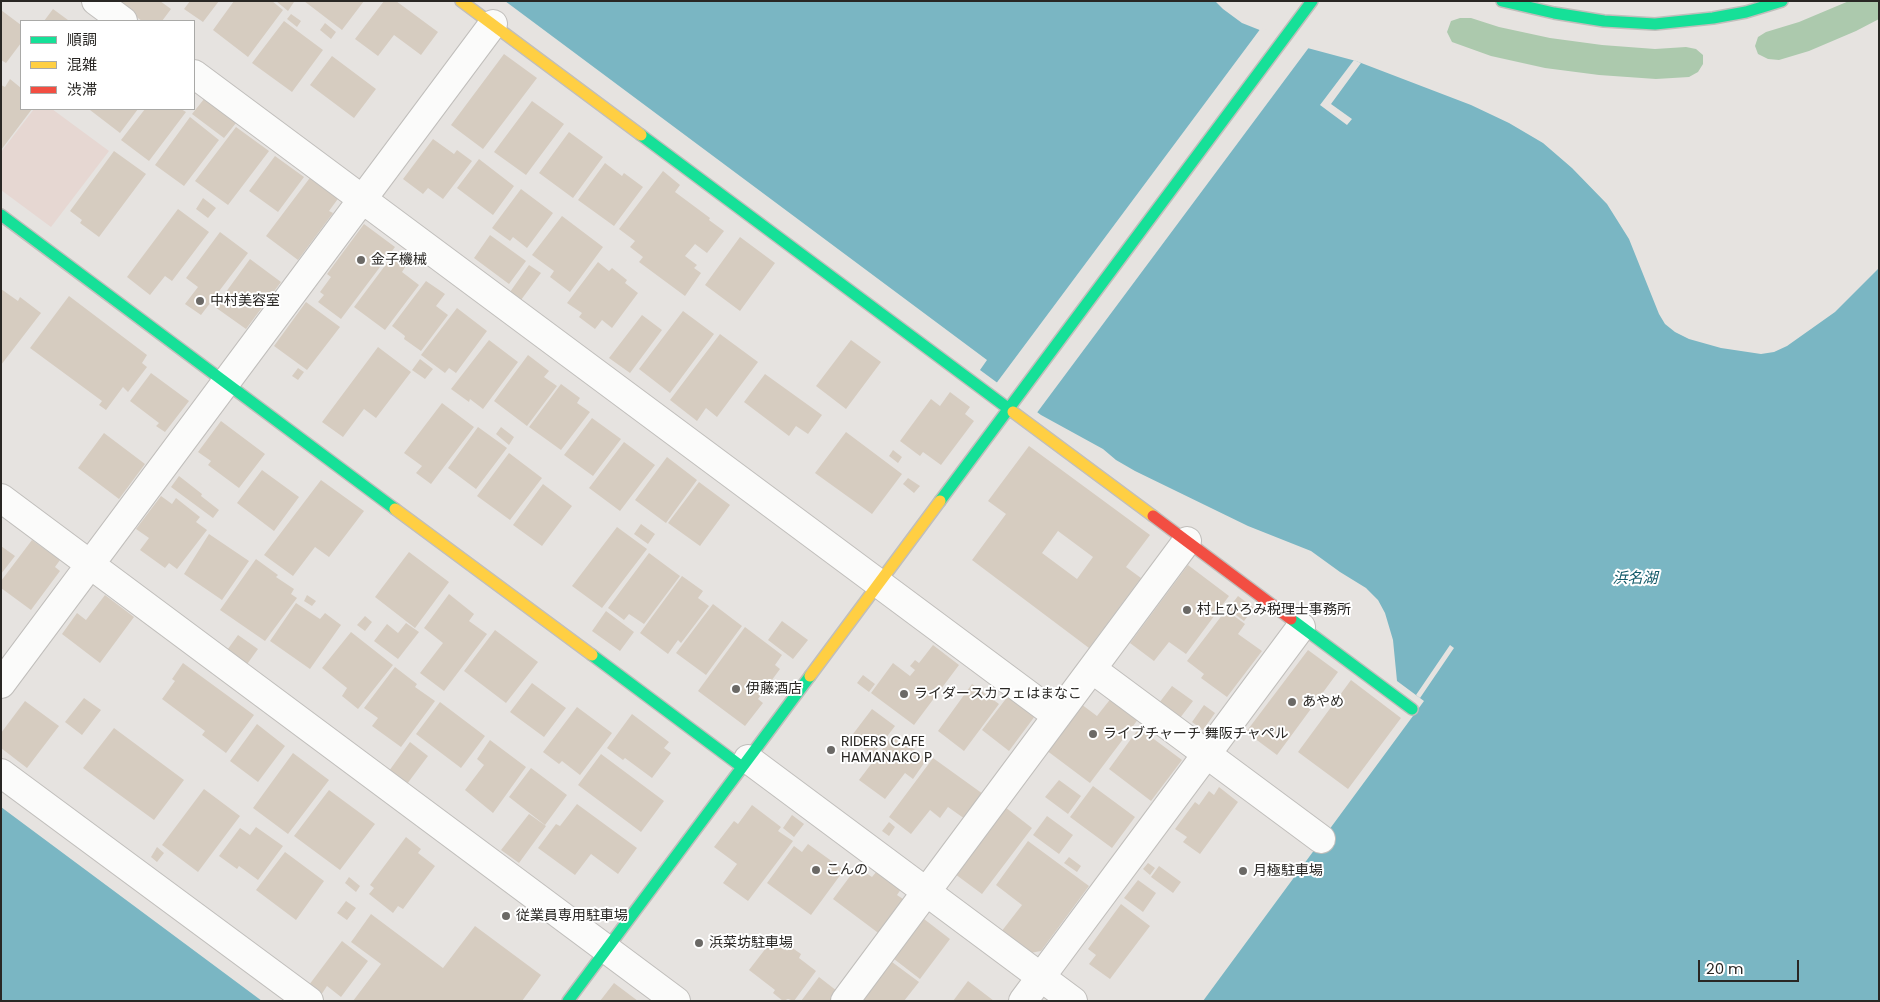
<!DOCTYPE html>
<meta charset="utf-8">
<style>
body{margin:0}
#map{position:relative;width:1880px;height:1002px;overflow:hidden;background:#e6e3e0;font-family:Poppins,"Noto Sans JP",sans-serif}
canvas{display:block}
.frame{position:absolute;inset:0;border:2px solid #292724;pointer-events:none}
.legend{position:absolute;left:20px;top:20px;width:175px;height:90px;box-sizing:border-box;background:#fff;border:1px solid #a9a9a7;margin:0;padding:6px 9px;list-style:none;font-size:15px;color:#292724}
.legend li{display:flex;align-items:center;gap:10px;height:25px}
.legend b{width:25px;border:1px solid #a9a9a7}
.scale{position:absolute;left:1698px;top:960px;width:101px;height:22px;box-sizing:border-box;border:2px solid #292724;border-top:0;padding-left:6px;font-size:15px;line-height:18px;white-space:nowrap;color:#292724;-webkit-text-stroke:4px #fff;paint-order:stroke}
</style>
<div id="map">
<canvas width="1880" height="1002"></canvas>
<div class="frame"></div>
<ul class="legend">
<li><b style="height:6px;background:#16e098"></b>順調</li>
<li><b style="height:6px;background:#ffcf43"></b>混雑</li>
<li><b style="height:6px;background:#f24e42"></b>渋滞</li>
</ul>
<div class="scale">20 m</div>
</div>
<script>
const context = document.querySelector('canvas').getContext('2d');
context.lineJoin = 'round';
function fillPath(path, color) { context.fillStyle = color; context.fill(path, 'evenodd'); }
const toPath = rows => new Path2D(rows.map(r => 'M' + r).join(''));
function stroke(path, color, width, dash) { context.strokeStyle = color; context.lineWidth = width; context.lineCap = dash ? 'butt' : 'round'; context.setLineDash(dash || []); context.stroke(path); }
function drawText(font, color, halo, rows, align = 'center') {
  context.font = font + ' Poppins,"Noto Sans JP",sans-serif'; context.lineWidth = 4; context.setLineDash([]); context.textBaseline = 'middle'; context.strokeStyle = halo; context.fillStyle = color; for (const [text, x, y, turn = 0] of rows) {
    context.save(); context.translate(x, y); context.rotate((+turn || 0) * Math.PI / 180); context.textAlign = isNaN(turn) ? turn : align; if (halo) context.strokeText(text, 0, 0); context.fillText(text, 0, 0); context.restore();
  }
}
const industrial = toPath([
 [34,109,52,109,109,151,51,227,1,190,1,152]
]);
const forest = toPath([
 [1849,1,1879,1,1879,19,1856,31,1809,51,1779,60,1768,59,1758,54,1755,46,1758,37,1766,32,1799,22],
 [1460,18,1471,18,1499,27,1550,38,1602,45,1655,49,1686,47,1696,49,1703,55,1703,64,1698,72,1689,77,1656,79,1599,75,1545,68,1491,56,1452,42,1447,32,1451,21]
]);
const water = toPath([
 [505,1,1215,1,1223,9,1242,23,1300,46,1356,61,1471,105,1509,123,1543,143,1572,168,1607,204,1629,239,1659,314,1665,324,1675,332,1689,339,1721,348,1761,354,1774,352,1787,346,1835,312,1879,268,1879,1001,1203,1001,1424,701,1397,681,1393,640,1385,613,1378,600,1366,588,1340,572,1311,551,1248,526,1135,471,1116,460,1103,449,1041,415,980,370,987,360],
 [1,807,262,1001,1,1001]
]);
const pier = toPath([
 [1261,28,1310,46,1036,414,995,385],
 [1354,60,1361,63,1331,104,1352,119,1347,125,1320,105],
 [1450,645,1454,648,1420,698,1416,695]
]);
const building = toPath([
 [115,1,160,1,171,9,162,21,142,21],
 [190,1,219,1,203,22,184,9],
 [234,1,272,1,283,10,248,57,213,30],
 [276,1,293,1,294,2,288,11],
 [304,1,364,1,342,30],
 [384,1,396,1,438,32,421,55,394,35,378,56,355,39],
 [53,9,68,20,67,21,44,21],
 [1,10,21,25,21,43,6,63,1,60],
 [291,14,301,21,297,27,287,19],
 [284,21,323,50,292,92,252,63],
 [325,23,336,32,331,39,320,30],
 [504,54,537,78,483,149,451,125],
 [332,56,376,89,354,118,310,85],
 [10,79,21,88,21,109,32,109,1,150,1,85,5,87],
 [204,99,236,123,224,138,192,114],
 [532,101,564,124,526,175,494,152],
 [91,109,138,109,120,133,90,110],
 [145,109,181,109,186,112,149,161,121,140],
 [190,117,219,140,184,186,155,165],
 [236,127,269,151,228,205,195,181],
 [569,132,603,157,573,198,539,173],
 [433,139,454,154,457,150,472,161,443,199,428,188,423,194,403,179],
 [114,151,146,174,99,237,80,223,82,220,70,211],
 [275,156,304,177,278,212,249,191],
 [479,159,514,186,493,215,457,188],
 [605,163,622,176,624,173,643,187,614,226,578,200],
 [663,171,680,185,675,192,710,218,709,220,724,231,707,253,695,244,685,256,697,265,694,268,701,273,685,296,639,262,643,257,630,247,635,241,619,229],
 [312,175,340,196,329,211,333,213,298,260,266,236],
 [521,189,553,213,527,248,513,237,510,241,492,228],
 [203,198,216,208,208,218,196,209],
 [178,209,209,232,172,281,165,276,150,295,127,277],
 [562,216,603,247,570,292,550,277,554,271,532,255],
 [364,224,395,247,341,319,318,302,324,295,320,292,331,277,327,274],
 [220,232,248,253,201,315,185,304,198,287,186,278],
 [490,235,526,261,509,284,474,258],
 [740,237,775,263,740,311,705,285],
 [396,251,409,261,402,272,419,285,385,330,354,307],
 [250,259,281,282,246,329,215,307],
 [598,262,609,271,612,268,627,280,625,283,638,293,612,328,602,320,595,329,579,317,582,313,567,303],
 [529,265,541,273,521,300,510,292],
 [426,281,445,294,436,306,448,315,421,351,404,339,405,336,392,326],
 [1,289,18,301,20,297,41,313,1,365],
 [69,296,147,355,142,363,147,367,128,392,123,387,106,410,99,405,102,401,30,348],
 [306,302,340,327,307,370,274,346],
 [457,308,487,331,456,373,449,368,445,373,421,355],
 [683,311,714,334,670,393,639,369],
 [642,315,662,330,630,373,609,358],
 [720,334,758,362,717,417,706,408,697,421,670,400],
 [489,340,518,362,483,409,470,399,469,402,451,389],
 [851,340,881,362,846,409,816,386],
 [378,347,411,372,376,418,364,409,343,437,322,422],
 [528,355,549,371,544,377,557,386,527,426,494,401],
 [420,359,433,369,425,379,412,370],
 [298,368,304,372,298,380,292,376],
 [151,373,189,401,165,432,156,426,159,423,130,401],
 [765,374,822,415,808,434,796,426,789,436,744,402],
 [561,384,580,398,577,403,590,412,561,450,529,427],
 [950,392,970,407,965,414,974,421,941,465,923,452,920,456,900,441,931,399,940,406],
 [442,403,474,427,431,484,416,473,422,466,404,453],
 [592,418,621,439,593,476,564,455],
 [221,421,265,454,239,488,208,465,211,461,198,452],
 [478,427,507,448,476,489,448,468],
 [501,427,514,437,509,445,496,434],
 [846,432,902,474,872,514,815,473],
 [104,433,145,464,119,499,78,468],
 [624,442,655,465,620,511,589,488],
 [1029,446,1150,535,1126,567,1141,578,1089,648,972,560,1006,514,988,501],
 [1058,531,1093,557,1077,579,1042,553],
 [893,450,902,457,898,463,889,456],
 [509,453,542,478,510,520,477,496],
 [667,457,697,480,666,523,635,500],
 [262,470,299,497,274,531,237,503],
 [179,476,202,494,201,496,219,510,213,518,171,487],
 [908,478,920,486,914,493,903,484],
 [321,480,364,511,329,557,315,547,293,576,264,555],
 [699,482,730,505,700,546,668,523],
 [543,484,572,506,542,546,513,525],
 [161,496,172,504,176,498,200,517,196,522,207,530,177,569,169,563,165,568,140,550,149,538,136,529],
 [641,524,655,534,648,544,634,534],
 [617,527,647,549,602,608,572,586],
 [209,534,249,561,222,600,184,574],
 [32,540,60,560,55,567,60,571,31,610,1,588,1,581],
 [1,546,15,556,1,574],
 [409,552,449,582,415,628,375,597],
 [649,553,680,576,644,624,629,614,624,620,608,608],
 [256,559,278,575,276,577,294,589,291,594,297,598,265,641,220,610],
 [1188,565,1229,596,1186,654,1169,642,1154,661,1130,643],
 [682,576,703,591,698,598,709,606,681,643,678,640,668,654,640,633],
 [449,594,474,614,469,621,487,634,444,691,420,673,443,643,424,628],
 [105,595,134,617,100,663,62,634,77,613,86,620],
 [307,595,316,601,312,606,304,601],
 [1238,596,1254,608,1244,621,1228,609],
 [296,603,320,619,325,613,341,625,310,669,270,641],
 [713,604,742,626,706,675,676,653],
 [1226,610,1245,624,1238,634,1262,651,1227,697,1201,678,1204,674,1187,661],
 [606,611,634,632,620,651,592,631],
 [365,616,372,622,365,631,357,625],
 [782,621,808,640,793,659,768,640],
 [406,623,419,632,398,659,374,641,387,624,398,633],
 [745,627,782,655,775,665,780,669,758,699,763,703,745,726,698,691],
 [495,630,538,662,506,703,464,671],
 [351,632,393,665,358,709,342,696,347,688,322,668],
 [238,635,258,649,245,667,225,653],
 [933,645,959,665,914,725,871,693,893,663,910,676,915,670,910,666,915,660,919,663],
 [1308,650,1338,672,1277,755,1246,732],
 [183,663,254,715,226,753,202,735,205,731,162,699,175,681,172,679],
 [395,667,417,684,415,687,435,701,401,747,372,726,378,718,364,708],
 [863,675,875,684,869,692,857,683],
 [1351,680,1401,718,1348,789,1298,752],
 [532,683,566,708,544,737,510,712],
 [972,684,999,704,964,751,938,731],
 [1172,686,1193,701,1180,718,1159,703],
 [1008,696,1035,716,1009,751,982,730],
 [1112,697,1139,718,1090,783,1046,750,1081,704,1097,716],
 [84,698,101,710,82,735,65,722],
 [25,701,59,726,27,768,1,748,1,733],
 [440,702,485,736,461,768,416,734],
 [1204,705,1215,713,1203,730,1192,722],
 [577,707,612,733,580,775,562,761,559,764,543,752],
 [872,709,895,726,873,755,850,738],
 [632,714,669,742,664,748,671,753,652,778,625,758,623,760,607,748],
 [257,724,285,746,258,782,230,761],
 [114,728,184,780,154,820,83,768],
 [1139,728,1182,760,1151,801,1109,769],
 [894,734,927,759,913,779,905,773,885,799,859,780],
 [490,740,526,767,493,813,465,790,484,765,477,759],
 [410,742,428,756,407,784,389,771],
 [293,753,329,780,288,834,253,808],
 [601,754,664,801,641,832,578,785],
 [933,758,983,794,965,819,948,807,940,818,930,810,911,834,889,817],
 [531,768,567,795,545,825,509,797],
 [1059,780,1081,796,1068,814,1045,797],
 [1093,786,1135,817,1112,848,1070,817],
 [1219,787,1238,802,1200,854,1183,842,1187,837,1175,829,1195,802,1199,805,1209,791,1214,795],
 [204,789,240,816,198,872,162,845],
 [329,790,375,824,340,870,294,836],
 [577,804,637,848,618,874,591,854,575,875,538,848,556,824,560,826],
 [752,805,781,827,778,831,793,841,748,901,723,883,737,864,714,847,734,821,738,824],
 [1005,807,1032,828,982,894,955,874],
 [529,814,546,826,519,863,501,850],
 [792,815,804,824,794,837,783,828],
 [1047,816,1073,835,1059,854,1033,835],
 [889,822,895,827,889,836,882,831],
 [256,827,283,846,258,880,239,866,237,869,219,856,240,828,250,835],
 [406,837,421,849,418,853,435,866,403,909,398,906,393,913,369,894,374,888,370,885],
 [1028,841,1089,886,1041,951,1030,953,1001,932,1022,905,996,885],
 [808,844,844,870,811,915,767,883,794,846,802,852],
 [157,847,164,853,157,862,151,857],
 [285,852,324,881,296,920,256,890],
 [1069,857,1081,866,1077,872,1064,863],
 [1148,863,1155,868,1150,875,1143,869],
 [1159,866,1181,882,1173,893,1151,877],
 [857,867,872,877,877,871,901,889,897,895,906,901,881,935,833,899],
 [349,877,360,886,356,892,345,883],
 [1138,880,1156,893,1143,912,1124,898],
 [346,901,356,908,347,920,337,913],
 [1121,904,1150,926,1110,979,1089,964,1096,955,1088,949],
 [371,914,443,968,475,926,541,975,522,1001,353,1001,381,964,351,942],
 [924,919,950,939,920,979,894,959],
 [773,939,788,950,791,947,801,954,799,958,816,971,794,1001,788,999,783,1001,773,993,775,990,749,970],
 [342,941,368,961,341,997,327,986,321,995,309,985],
 [892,962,919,982,904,1001,862,1001],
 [819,977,837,991,830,1001,801,1001],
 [968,981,994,1001,953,1001],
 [614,983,638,1001,600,1001]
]);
const street = toPath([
 [96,1,123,21],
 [194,74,1057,716],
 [1,498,676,1001],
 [1092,669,1321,839],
 [1,684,493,24],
 [748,759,1073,1001],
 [1,773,309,1001],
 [845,1001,1187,541],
 [1023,1001,1301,627]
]);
const fast = toPath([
 [1502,1,1554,13,1604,21,1655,24,1713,18,1746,12,1782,1],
 [641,135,1013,412],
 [1,215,395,509],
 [940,501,1312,1],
 [1291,619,1412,709],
 [592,655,742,767],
 [568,1001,810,676]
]);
const slow = toPath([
 [461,1,641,135],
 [1013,412,1153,516],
 [395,509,592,655],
 [810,676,940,501]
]);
const jam = toPath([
 [1153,516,1291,619]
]);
const markers = [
 [361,260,5,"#6b6966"],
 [200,301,5,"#6b6966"],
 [1187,610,5,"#6b6966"],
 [736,689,5,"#6b6966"],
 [904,694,5,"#6b6966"],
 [1292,702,5,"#6b6966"],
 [1093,734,5,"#6b6966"],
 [831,750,5,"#6b6966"],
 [816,870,5,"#6b6966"],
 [1243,871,5,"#6b6966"],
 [506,916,5,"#6b6966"],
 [699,943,5,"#6b6966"]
];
const poiNames = [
 ["金子機械",371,260],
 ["中村美容室",210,301],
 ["村上ひろみ税理士事務所",1197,610],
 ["伊藤酒店",746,689],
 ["ライダースカフェはまなこ",914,694],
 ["あやめ",1302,702],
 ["ライブチャーチ 舞阪チャペル",1103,734],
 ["RIDERS CAFE",841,742],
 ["HAMANAKO P",841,758],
 ["こんの",826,870],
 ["月極駐車場",1253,871],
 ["従業員専用駐車場",516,916],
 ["浜菜坊駐車場",709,943]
];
const waterNames = [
 ["浜名湖",1635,579]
];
fillPath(industrial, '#e6d7d2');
fillPath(forest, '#acc9ad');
fillPath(water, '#7ab6c3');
fillPath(pier, '#e6e3e0');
fillPath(building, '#d6ccc0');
stroke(street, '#c0bebb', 30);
stroke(fast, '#c0bebb', 14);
stroke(slow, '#c0bebb', 14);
stroke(jam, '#c0bebb', 14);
stroke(street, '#fbfbfa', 28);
stroke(fast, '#16e098', 11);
stroke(slow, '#ffcf43', 11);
stroke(jam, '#f24e42', 11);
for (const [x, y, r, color] of markers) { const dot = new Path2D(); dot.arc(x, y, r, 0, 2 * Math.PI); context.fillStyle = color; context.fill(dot); stroke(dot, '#fff', 2); }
drawText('14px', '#292724', '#fff', poiNames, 'left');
drawText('italic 15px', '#125a69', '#fff', waterNames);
</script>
